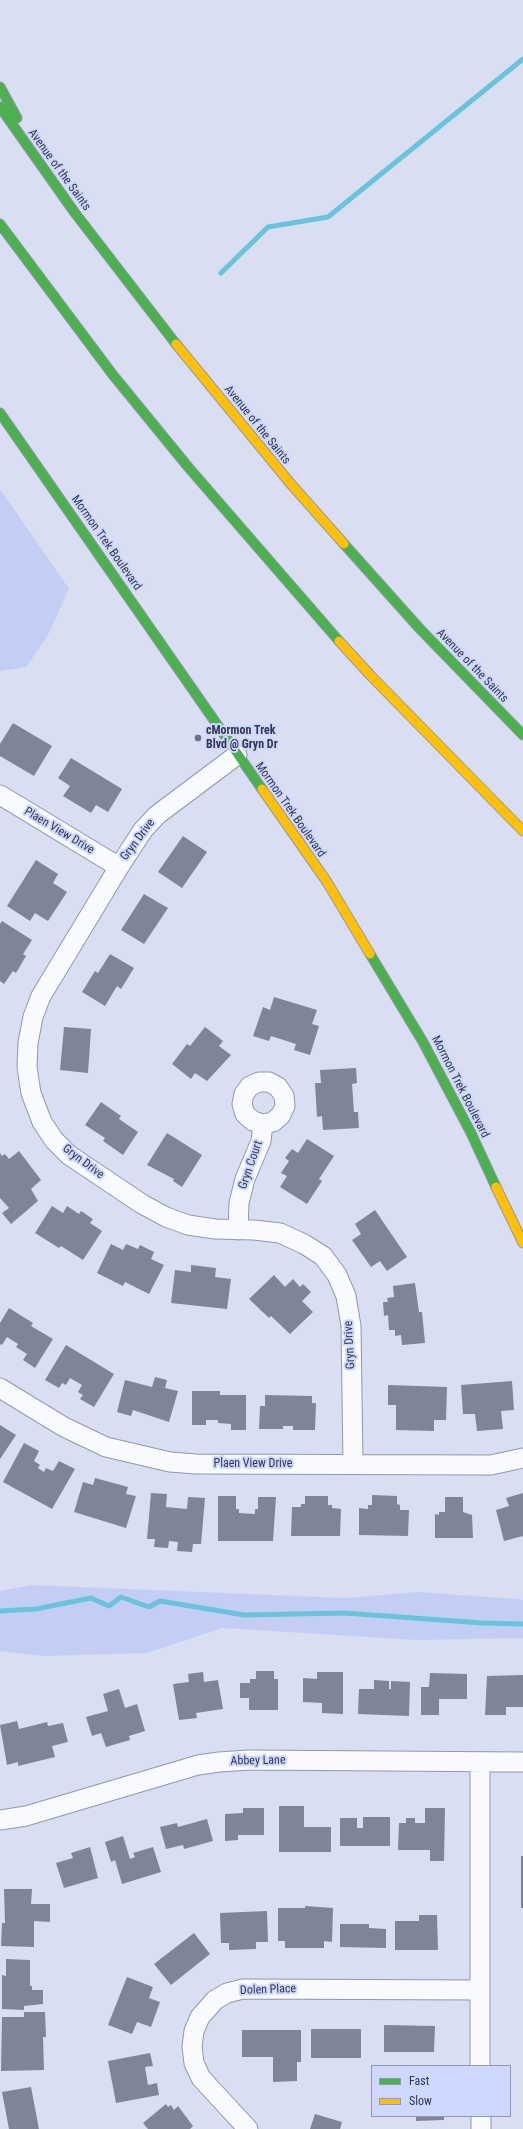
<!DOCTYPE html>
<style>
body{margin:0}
#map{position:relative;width:523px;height:2129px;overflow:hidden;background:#d9def3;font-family:"Roboto Condensed",sans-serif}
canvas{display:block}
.legend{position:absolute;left:371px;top:2065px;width:140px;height:52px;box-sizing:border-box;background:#ced8fe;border:1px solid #8f98b8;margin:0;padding:5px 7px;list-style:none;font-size:12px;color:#313750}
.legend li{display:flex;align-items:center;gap:8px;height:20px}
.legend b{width:20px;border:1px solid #8f98b8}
</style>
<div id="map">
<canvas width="523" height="2129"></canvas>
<ul class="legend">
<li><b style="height:5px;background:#4caf50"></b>Fast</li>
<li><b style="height:5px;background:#ffc107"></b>Slow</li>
</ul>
</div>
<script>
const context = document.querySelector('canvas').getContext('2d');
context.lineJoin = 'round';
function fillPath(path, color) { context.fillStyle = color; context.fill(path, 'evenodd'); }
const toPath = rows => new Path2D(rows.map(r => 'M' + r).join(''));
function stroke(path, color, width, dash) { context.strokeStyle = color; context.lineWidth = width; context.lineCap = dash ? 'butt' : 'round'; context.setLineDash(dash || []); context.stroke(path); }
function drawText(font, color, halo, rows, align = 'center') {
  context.font = font + ' "Roboto Condensed",sans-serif'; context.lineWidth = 4; context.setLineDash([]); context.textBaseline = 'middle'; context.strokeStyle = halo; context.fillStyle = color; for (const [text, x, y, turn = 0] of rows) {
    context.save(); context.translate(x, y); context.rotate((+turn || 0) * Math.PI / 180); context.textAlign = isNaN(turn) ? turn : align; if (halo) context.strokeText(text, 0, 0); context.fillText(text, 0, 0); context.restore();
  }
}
const green = toPath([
 [0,489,69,589,47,637,26,667,0,671],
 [32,1585,345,1598,417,1592,517,1599,523,1600,523,1638,417,1640,222,1628,147,1653,45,1656,0,1651,0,1591]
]);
const stream = toPath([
 [221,273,268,227,328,217,523,59],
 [0,1611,36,1609,91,1598,109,1606,121,1597,149,1607,160,1601,244,1615,345,1613,482,1623,523,1624]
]);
const building = toPath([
 [13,723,52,746,34,776,0,756,0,744],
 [71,758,122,789,108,812,96,805,91,813,63,796,70,786,58,778],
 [183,836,207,852,182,888,158,872],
 [36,860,58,874,53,883,67,892,48,921,35,913,30,921,7,906],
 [144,894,168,908,144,944,121,930],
 [2,921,32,940,23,954,26,956,16,973,13,971,4,984,0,981,0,924],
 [110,954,134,968,121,989,117,986,105,1006,82,992,95,971,98,973],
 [274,997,317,1010,312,1024,319,1026,310,1055,294,1050,296,1044,271,1036,269,1041,253,1036,263,1007,270,1010],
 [64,1027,91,1029,88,1073,60,1070],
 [205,1027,223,1041,219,1046,231,1055,207,1081,195,1073,191,1079,172,1064,187,1044,190,1046],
 [356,1068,357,1083,352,1084,354,1112,358,1112,359,1128,323,1130,322,1116,317,1117,315,1083,321,1083,320,1070],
 [101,1102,121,1116,119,1119,138,1132,123,1155,103,1141,105,1138,85,1125],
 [167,1133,202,1155,182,1187,173,1181,174,1179,147,1165],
 [307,1139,334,1156,319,1179,322,1181,307,1204,280,1187,287,1176,281,1173,289,1161,285,1158,292,1149,298,1153],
 [19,1151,41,1180,31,1189,38,1201,11,1224,2,1213,9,1208,0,1198,0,1153,2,1156,5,1154,9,1159],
 [52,1206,63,1213,67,1206,79,1214,81,1211,93,1219,90,1223,102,1231,83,1260,61,1246,59,1248,35,1233],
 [375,1210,407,1257,387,1271,380,1261,371,1267,352,1240,361,1234,355,1224],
 [111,1244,123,1250,126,1244,138,1249,140,1245,154,1252,151,1259,164,1265,149,1294,125,1282,123,1286,97,1273],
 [191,1265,216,1268,215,1277,231,1279,227,1309,171,1303,175,1270,191,1272],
 [274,1275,285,1287,293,1279,300,1287,303,1284,311,1292,302,1301,313,1312,290,1334,271,1316,269,1318,249,1299],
 [415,1283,419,1312,422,1312,425,1343,402,1345,401,1335,395,1336,395,1330,389,1330,388,1315,384,1316,383,1302,388,1302,387,1298,394,1297,393,1286],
 [9,1308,33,1323,31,1326,53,1339,35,1368,23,1360,27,1354,16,1347,18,1344,7,1337,2,1345,0,1344,0,1323],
 [66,1345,114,1374,94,1407,80,1399,83,1395,78,1392,82,1385,70,1378,66,1385,62,1383,59,1388,45,1380],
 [155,1377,167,1380,165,1388,178,1391,169,1422,133,1410,131,1416,117,1412,125,1380,152,1387],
 [512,1381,514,1410,501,1411,503,1429,477,1431,475,1414,463,1414,461,1385],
 [388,1385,447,1387,446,1420,434,1420,434,1431,396,1430,396,1405,388,1405],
 [192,1391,220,1391,220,1395,246,1395,246,1430,231,1430,231,1424,218,1423,218,1420,206,1420,206,1425,192,1425],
 [265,1395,312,1396,312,1403,316,1403,315,1430,293,1430,293,1426,283,1426,283,1429,259,1429,260,1406,265,1406],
 [0,1425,16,1435,0,1459],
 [24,1443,39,1451,34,1461,40,1465,38,1468,44,1472,46,1468,53,1471,59,1461,75,1469,52,1509,3,1482],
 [95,1478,128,1487,126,1494,136,1496,126,1528,74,1512,83,1482,93,1485],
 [151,1493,167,1494,166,1507,187,1509,188,1497,205,1498,201,1544,193,1544,192,1552,177,1551,178,1542,169,1541,168,1548,154,1547,155,1539,147,1539],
 [523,1493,523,1536,504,1541,496,1510,509,1506,506,1498],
 [372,1495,397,1496,397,1504,400,1505,400,1510,409,1510,408,1536,359,1535,359,1508,368,1509,368,1505,372,1505],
 [218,1496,236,1496,236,1509,239,1509,239,1513,255,1514,255,1509,258,1509,258,1497,276,1497,273,1541,218,1541],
 [305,1496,328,1496,328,1505,332,1505,332,1508,341,1509,340,1536,291,1536,292,1507,301,1507,301,1504,305,1504],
 [445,1497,463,1497,463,1512,472,1515,473,1538,435,1538,435,1514,439,1515,439,1512,445,1512],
 [256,1671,274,1671,274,1679,278,1679,278,1710,249,1710,249,1698,240,1698,240,1683,250,1683,250,1679,256,1679],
 [203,1672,204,1682,218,1680,223,1709,196,1713,197,1718,179,1720,173,1684,189,1682,188,1674],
 [317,1672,343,1672,343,1714,322,1713,322,1703,303,1702,303,1678,317,1679],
 [430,1673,467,1674,467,1699,439,1699,439,1715,421,1715,421,1687,429,1687],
 [523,1675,523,1707,506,1707,506,1715,485,1715,487,1676],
 [374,1680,389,1681,389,1689,391,1689,391,1681,410,1682,409,1716,358,1714,359,1689,374,1689],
 [119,1689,125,1708,137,1704,145,1731,129,1736,130,1740,106,1747,101,1733,92,1736,86,1717,108,1711,103,1694],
 [17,1721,19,1729,47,1722,48,1726,63,1723,68,1742,52,1746,55,1757,18,1766,18,1762,7,1765,0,1725],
 [279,1806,304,1806,304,1827,331,1827,331,1852,279,1852],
 [243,1808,264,1808,264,1835,238,1835,238,1840,225,1841,225,1814,243,1813],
 [425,1808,445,1808,444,1861,430,1861,430,1850,398,1850,399,1823,406,1823,406,1818,415,1818,415,1823,425,1823],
 [363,1817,390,1817,390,1846,340,1846,340,1818,357,1818,357,1828,363,1828],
 [207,1819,213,1841,184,1849,183,1845,166,1849,160,1827,177,1823,178,1827],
 [123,1836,130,1859,135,1857,133,1853,153,1847,161,1872,122,1884,115,1860,111,1862,105,1842],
 [90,1847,98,1878,64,1888,56,1863,73,1858,71,1853],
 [521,1856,523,1856,523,1908,521,1908],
 [4,1889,32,1889,31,1904,50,1904,50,1922,34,1921,34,1947,1,1946,2,1923,5,1923],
 [305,1906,333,1908,332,1942,324,1941,324,1948,285,1948,285,1941,278,1941,278,1908,305,1908],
 [267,1911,268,1942,256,1942,256,1949,229,1950,229,1943,221,1943,220,1913],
 [419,1915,437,1915,438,1950,395,1950,395,1921,419,1921],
 [340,1924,369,1924,369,1928,386,1929,386,1948,340,1947],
 [194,1933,210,1954,171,1985,154,1964],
 [6,1959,30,1960,30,1986,32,1986,32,1990,43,1990,43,2004,24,2006,24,2010,2,2009,2,1975,6,1976],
 [127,1977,153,1987,149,1998,160,2002,151,2027,137,2022,132,2034,108,2025],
 [24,2012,45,2012,46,2037,43,2037,44,2070,1,2071,2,2017,24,2017],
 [384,2025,435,2026,434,2052,384,2052],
 [311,2029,361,2029,361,2058,311,2058],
 [242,2030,301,2030,301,2062,297,2062,297,2081,273,2082,273,2057,242,2057],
 [150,2053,153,2066,145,2067,148,2085,157,2083,159,2095,116,2103,108,2061],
 [31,2087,39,2129,9,2129,2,2092],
 [166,2104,168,2107,171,2105,174,2110,178,2106,193,2126,190,2129,148,2129,143,2123],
 [315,2114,342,2122,340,2129,310,2129],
 [416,2116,444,2116,444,2120,416,2121]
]);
const street = toPath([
 [237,755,157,815,143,830,119,867,41,996,33,1017,28,1043,27,1067,31,1093,42,1122,54,1140,69,1155,142,1204,166,1217,188,1225,215,1229,254,1230,280,1233,304,1244,323,1256,337,1275,346,1296,351,1326,353,1464],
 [0,795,119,867],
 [238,1230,239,1203,245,1179,261,1141,263,1124,273,1122,281,1115,285,1106,284,1096,278,1087,269,1082,259,1082,250,1086,244,1094,242,1104,245,1114,253,1121,263,1124],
 [0,1388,64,1427,106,1447,170,1462,196,1464,491,1465,523,1458],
 [480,1762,480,1990],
 [0,1820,26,1816,198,1765,219,1762,249,1760,523,1762],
 [481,2116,481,2129],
 [248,2129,201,2078,194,2063,192,2047,194,2031,200,2017,215,2000,227,1993,243,1989,480,1990,480,2066]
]);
const fast = toPath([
 [0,87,17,118],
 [0,107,75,213,176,344],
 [0,224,113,375,189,468,339,641],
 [0,413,262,789],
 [344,544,420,629,523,735],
 [370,954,423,1042,471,1133,496,1187]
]);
const slow = toPath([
 [176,344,290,483,344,544],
 [339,641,372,677,523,831],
 [262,789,327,882,370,954],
 [496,1187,523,1243]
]);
const markers = [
 [198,738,4,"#6c7189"]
];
const streetNames = [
 ["Avenue of the Saints",59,170,54],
 ["Avenue of the Saints",257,425,51],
 ["Mormon Trek Boulevard",106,543,55],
 ["Avenue of the Saints",472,666,46],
 ["Mormon Trek Boulevard",290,810,55],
 ["Plaen View Drive",59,831,31],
 ["Gryn Drive",138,840,-53],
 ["Mormon Trek Boulevard",460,1087,63],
 ["Gryn Drive",83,1162,37],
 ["Gryn Court",251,1165,-71],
 ["Gryn Drive",350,1345,-93],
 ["Plaen View Drive",253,1464],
 ["Abbey Lane",258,1761,-1],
 ["Dolen Place",268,1990,-2]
];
const poiNames = [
 ["cMormon Trek",206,731],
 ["Blvd @ Gryn Dr",206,745]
];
fillPath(green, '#c4cef4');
stroke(stream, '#69c4db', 5);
fillPath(building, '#808498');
stroke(street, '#9397ab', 21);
stroke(fast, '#9397ab', 11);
stroke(slow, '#9397ab', 11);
stroke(street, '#f9fafd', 19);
stroke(fast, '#4caf50', 9);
stroke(slow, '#ffc107', 9);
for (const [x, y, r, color] of markers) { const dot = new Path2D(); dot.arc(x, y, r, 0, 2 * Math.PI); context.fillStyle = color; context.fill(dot); stroke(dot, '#ced8fe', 1.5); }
drawText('12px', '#313750', '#ced8fe', streetNames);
drawText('bold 12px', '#313750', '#ced8fe', poiNames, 'left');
</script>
